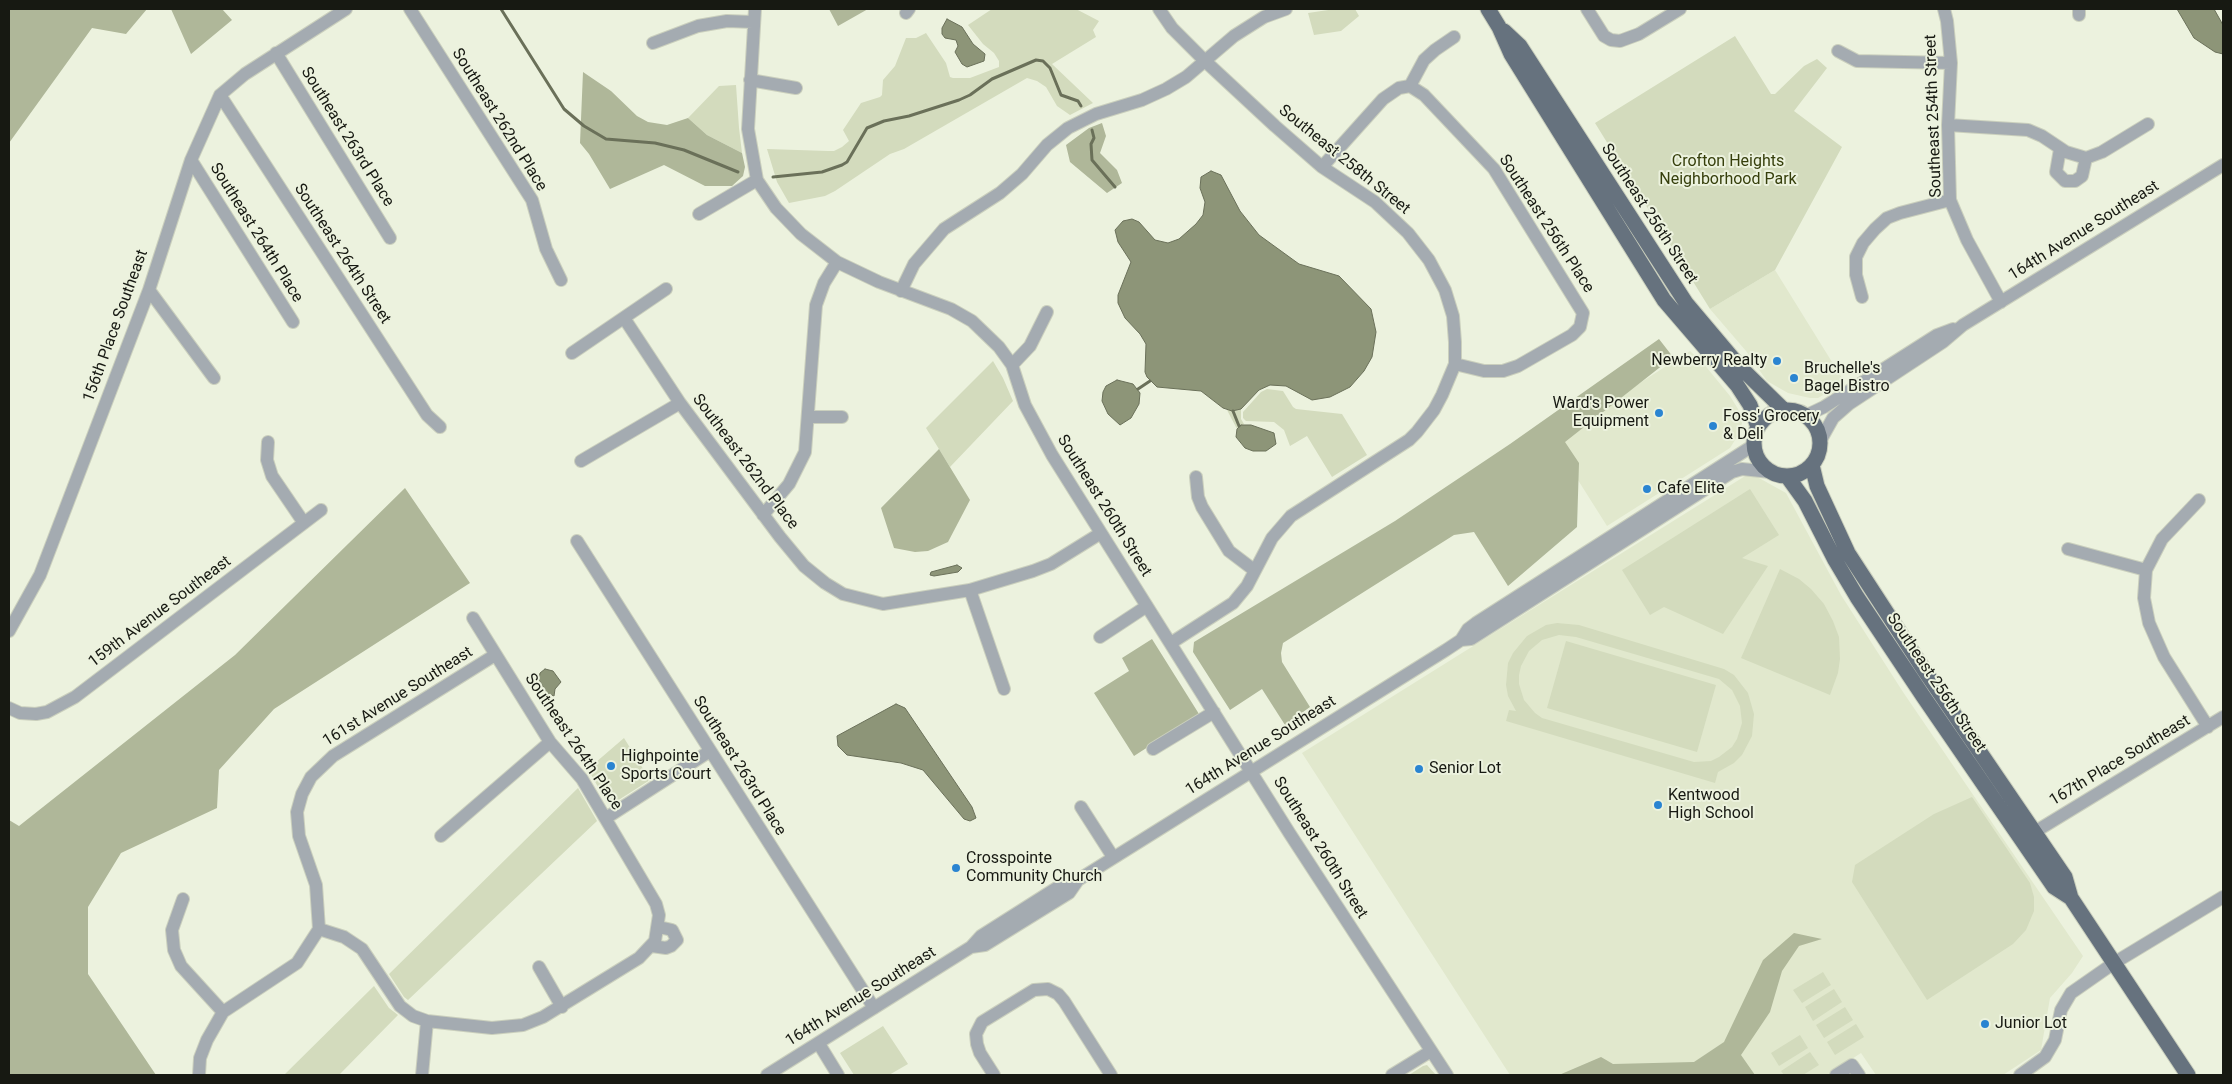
<!DOCTYPE html>
<style>
body{margin:0}
#map{position:relative;width:2232px;height:1084px;overflow:hidden;background:#ecf2de;font-family:Roboto,sans-serif}
canvas{display:block}
.frame{position:absolute;inset:0;border:10px solid #171912;pointer-events:none}
</style>
<div id="map">
<canvas width="2232" height="1084"></canvas>
<div class="frame"></div>
</div>
<script>
const context = document.querySelector('canvas').getContext('2d');
context.lineJoin = 'round';
function fillPath(path, color) { context.fillStyle = color; context.fill(path, 'evenodd'); }
const toPath = rows => new Path2D(rows.map(r => 'M' + r).join(''));
function stroke(path, color, width, dash) { context.strokeStyle = color; context.lineWidth = width; context.lineCap = dash ? 'butt' : 'round'; context.setLineDash(dash || []); context.stroke(path); }
function drawText(font, color, halo, rows, align = 'center') {
  context.font = font + ' Roboto,sans-serif'; context.lineWidth = 4; context.setLineDash([]); context.textBaseline = 'middle'; context.strokeStyle = halo; context.fillStyle = color; for (const [text, x, y, turn = 0] of rows) {
    context.save(); context.translate(x, y); context.rotate((+turn || 0) * Math.PI / 180); context.textAlign = isNaN(turn) ? turn : align; if (halo) context.strokeText(text, 0, 0); context.fillText(text, 0, 0); context.restore();
  }
}
const built = toPath([
 [1775,270,1845,383,1818,398,1810,398,1788,393,1767,381,1746,351,1710,309],
 [1690,351,1703,363,1730,396,1738,409,1742,423,1740,432,1730,448,1607,526,1552,439],
 [1750,473,1786,493,1841,595,1903,692,2083,956,2072,973,2050,998,2041,1050,2003,1075,1876,1075,1861,1053,1827,1075,1510,1075,1302,753]
]);
const green = toPath([
 [992,9,1076,9,1099,21,1093,30,1096,37,1052,64,1093,103,1070,115,1057,106,1046,87,1037,81,1027,78,904,149,890,154,835,191,825,196,789,203,777,182,767,149,828,151,834,151,842,147,849,141,843,130,861,103,880,97,882,95,883,80,895,66,906,38,916,38,926,33,946,63,950,77,953,78,970,78,999,67,999,61,994,53,983,44,968,25],
 [1335,9,1355,9,1359,16,1341,31,1314,35,1308,13],
 [1735,36,1771,94,1775,94,1804,66,1817,59,1827,68,1794,111,1842,147,1775,270,1710,309,1595,123],
 [736,85,739,128,742,153,707,135,688,118,719,86],
 [993,361,1003,378,1013,401,950,467,926,428],
 [1267,389,1283,391,1293,407,1296,409,1342,414,1367,455,1332,477,1307,436,1290,446,1284,430,1274,422,1246,421,1243,418,1243,412,1261,392],
 [1241,409,1241,419,1244,424,1237,429,1227,410],
 [1750,489,1779,535,1742,558,1768,566,1723,634,1664,607,1650,615,1622,570],
 [1780,569,1799,579,1811,589,1824,604,1833,621,1839,637,1840,659,1838,673,1830,695,1741,658],
 [1557,623,1579,625,1724,669,1734,675,1748,693,1754,714,1752,736,1742,755,1734,763,1718,772,1715,783,1506,721,1509,710,1516,711,1508,696,1506,685,1508,663,1513,653,1527,636,1546,625],
 [1559,635,1576,637,1719,679,1732,690,1740,706,1742,723,1737,739,1732,747,1719,757,1711,761,1694,762,1542,718,1535,713,1524,700,1519,684,1519,675,1521,666,1529,651,1542,640],
 [1566,641,1716,685,1697,752,1547,708],
 [624,738,650,780,617,801,610,800,603,796,588,769],
 [578,788,597,821,408,1000,404,997,389,974],
 [1972,797,2030,883,2034,897,2034,911,2026,930,2013,944,1927,1000,1852,882,1855,865,1934,814],
 [1823,972,1831,985,1802,1003,1793,990],
 [374,986,389,1008,398,1015,339,1075,284,1075],
 [1834,989,1842,1002,1813,1021,1805,1007],
 [1845,1007,1853,1020,1824,1038,1816,1025],
 [1856,1024,1864,1037,1835,1055,1827,1042],
 [883,1026,908,1064,889,1075,854,1075,840,1053],
 [1800,1035,1808,1048,1779,1066,1771,1053],
 [1810,1052,1819,1065,1803,1075,1784,1075,1781,1071],
 [1427,1065,1436,1075,1409,1075,1423,1066]
]);
const forest = toPath([
 [9,9,147,9,126,34,92,28,9,143],
 [171,9,222,9,232,20,191,54],
 [829,9,868,9,838,26],
 [583,72,611,91,637,116,648,122,667,125,688,118,707,135,742,153,745,167,743,176,732,186,705,186,664,165,610,189,589,154,580,143],
 [1102,123,1106,136,1100,153,1117,170,1122,183,1107,193,1070,162,1066,145,1089,128],
 [1659,339,1673,357,1565,442,1579,463,1577,527,1508,586,1474,532,1454,535,1283,643,1281,653,1282,662,1310,707,1285,725,1262,689,1230,710,1193,652,1194,642,1395,521,1510,444],
 [939,449,970,500,948,542,928,551,915,552,894,548,881,508],
 [405,488,470,583,274,709,219,770,217,808,121,853,88,907,88,974,156,1075,9,1075,9,820,19,826,235,655],
 [1152,639,1199,714,1134,756,1094,693,1129,671,1122,658],
 [1794,933,1822,939,1799,946,1782,971,1770,1012,1741,1055,1755,1075,1559,1075,1601,1057,1613,1064,1694,1062,1724,1042,1763,960]
]);
const water = toPath([
 [2177,9,2214,9,2223,25,2223,54,2215,52,2194,38,2177,9],
 [947,19,962,27,973,44,985,54,984,61,967,67,962,64,955,52,958,46,956,40,945,38,942,34,942,28,947,19],
 [1211,171,1221,175,1240,211,1259,235,1299,264,1339,276,1371,309,1376,332,1372,357,1364,371,1350,387,1330,397,1312,400,1286,386,1270,385,1259,390,1241,409,1232,411,1223,408,1201,391,1157,387,1147,377,1145,372,1146,344,1140,334,1125,318,1118,303,1118,295,1131,262,1118,242,1115,230,1123,221,1132,219,1139,222,1155,240,1168,243,1179,239,1196,224,1203,215,1205,202,1200,188,1201,177,1211,171],
 [1117,380,1133,384,1140,393,1139,404,1131,418,1120,425,1108,414,1102,401,1103,392,1106,386,1117,380],
 [1241,425,1251,425,1274,433,1276,444,1266,451,1253,451,1245,448,1236,437,1237,429,1241,425],
 [957,565,962,568,958,572,934,576,930,575,931,572,957,565],
 [545,669,553,671,561,682,555,689,554,696,547,693,539,680,540,673,545,669],
 [896,704,905,708,972,807,976,818,970,821,964,819,923,770,901,763,847,755,838,746,837,736,896,704]
]);
const stream = toPath([
 [501,9,564,109,584,126,606,139,655,143,684,150,738,172],
 [1092,130,1094,138,1091,144,1092,160,1115,187],
 [773,177,822,172,842,165,847,162,867,128,884,121,909,116,959,100,970,95,992,79,1036,60,1043,61,1050,68,1061,95,1078,101,1081,106],
 [1138,389,1150,381],
 [1233,411,1239,426]
]);
const minor = toPath([
 [410,9,532,200,546,249,561,280],
 [755,9,748,129,757,180,776,208,801,234,837,262,879,282,951,309,972,321,999,347,1012,365,1025,405,1052,455,1290,834,1447,1075],
 [1159,9,1172,28,1205,61,1275,126,1322,167,1375,202,1408,233,1429,260,1445,290,1453,316,1455,342,1455,364,1442,395,1434,410,1417,432,1409,440,1291,516,1272,538,1247,586,1233,603,1171,643],
 [1587,9,1604,36,1611,40,1620,41,1639,34,1680,9],
 [1944,9,1947,21,1951,63,1948,125,1950,200,1967,240,2001,302],
 [906,13,909,9],
 [2079,15,2079,9],
 [653,43,698,26,727,21,753,22],
 [1838,51,1857,61,1951,63],
 [276,53,390,238],
 [750,80,796,88],
 [1410,86,1424,95,1494,169,1583,313,1580,327,1572,335,1518,366,1503,371,1484,371,1455,364],
 [220,95,427,415,440,427],
 [1948,125,2028,130,2042,136,2066,152,2086,158,2102,152,2148,124],
 [2060,149,2056,172,2065,181,2075,181,2082,176,2086,158],
 [191,160,293,322],
 [1322,167,1383,99,1399,88,1410,86,1424,60,1435,50,1454,37],
 [699,214,757,180],
 [149,290,214,378],
 [901,291,914,264,944,229,1000,193,1022,174,1047,145,1068,128,1096,114,1142,100,1166,89,1186,77,1234,36,1264,17,1286,9],
 [1862,297,1856,275,1856,257,1863,243,1875,229,1887,218,1900,213,1950,200],
 [624,318,680,403,780,537,804,566,825,583,843,594,883,604,970,590,1033,571,1051,564,1101,533],
 [572,353,666,289],
 [1012,365,1030,346,1047,312],
 [1805,416,1824,407,1937,335,1953,329],
 [809,417,842,417],
 [268,442,267,460,272,476,304,523],
 [1819,443,1833,418,1849,404,1943,342,1963,325,2223,165],
 [581,461,680,403],
 [1196,477,1198,497,1202,507,1229,551,1254,570],
 [2199,500,2162,539,2146,570,2144,598,2149,623,2164,657,2208,727],
 [763,515,789,484,805,452,816,305,824,283,837,262],
 [577,541,874,1008],
 [2068,549,2146,570],
 [970,590,1004,689],
 [9,631,40,575,149,290,191,160,220,95,245,74,346,9],
 [1100,637,1147,606],
 [1461,640,1471,639,1732,472,1742,469,1770,472],
 [9,708,20,713,36,714,47,712,75,697,321,510],
 [1153,749,1214,712],
 [1081,807,1113,857],
 [606,818,710,751],
 [2033,833,2223,717],
 [441,836,550,742],
 [183,899,172,930,174,950,181,966,223,1012],
 [319,929,344,937,362,949,400,1006,413,1016,427,1021,492,1028,523,1025,543,1017,639,958,655,941,659,915,656,904,582,779,550,742,473,618],
 [652,946,666,948,671,946,677,940,672,930,659,927],
 [971,947,985,945,1069,893,1078,880],
 [539,967,562,1007],
 [819,1044,838,1075],
 [199,1075,200,1058,207,1040,223,1012,297,963,319,929,316,885,299,836,297,812,302,794,311,777,333,756,495,655],
 [422,1075,427,1021],
 [767,1075,971,947,981,936,1063,884,1078,880,1446,650,1461,640,1468,629,1476,623,1754,445],
 [994,1075,980,1053,977,1044,976,1034,982,1022,1034,990,1048,989,1058,994,1064,1001,1111,1075],
 [1392,1075,1431,1051],
 [1836,1075,1852,1065,1859,1075],
 [2020,1075,2045,1057,2055,1040,2061,1010,2071,993,2114,963,2223,897]
]);
const major = toPath([
 [1488,9,1499,27,1511,54,1664,300,1737,385,1750,405,1758,427],
 [1504,31,1520,46,1686,303,1740,367,1784,410],
 '1754 443a33 33 0 1 1 66 0a33 33 0 1 1-66 0Z',
 [1812,465,1817,486,1848,553,1924,670,2065,877,2071,898,2188,1075],
 [1787,476,1805,501,1835,560,1857,597,1923,696,2054,887,2071,898]
]);
const markers = [
 [1777,361,5,"#2a84d1"],
 [1794,378,5,"#2a84d1"],
 [1659,413,5,"#2a84d1"],
 [1713,426,5,"#2a84d1"],
 [1647,489,5,"#2a84d1"],
 [611,766,5,"#2a84d1"],
 [1419,769,5,"#2a84d1"],
 [1658,805,5,"#2a84d1"],
 [956,868,5,"#2a84d1"],
 [1985,1024,5,"#2a84d1"]
];
const streetNames = [
 ["Southeast 254th Street",1934,116,-92],
 ["Southeast 262nd Place",499,120,58],
 ["Southeast 263rd Place",347,137,58],
 ["Southeast 258th Street",1344,160,39],
 ["Southeast 256th Street",1649,214,57],
 ["Southeast 256th Place",1546,224,57],
 ["164th Avenue Southeast",2084,231,-32],
 ["Southeast 264th Place",256,233,58],
 ["Southeast 264th Street",342,254,57],
 ["156th Place Southeast",116,326,-70],
 ["Southeast 262nd Place",745,462,53],
 ["Southeast 260th Street",1104,506,58],
 ["159th Avenue Southeast",160,612,-37],
 ["Southeast 256th Street",1936,683,56],
 ["161st Avenue Southeast",398,697,-32],
 ["Southeast 264th Place",573,742,56],
 ["164th Avenue Southeast",1261,746,-32],
 ["167th Place Southeast",2120,761,-31],
 ["Southeast 263rd Place",739,766,58],
 ["Southeast 260th Street",1320,848,58],
 ["164th Avenue Southeast",861,997,-32]
];
const parkNames = [
 ["Crofton Heights",1728,162],
 ["Neighborhood Park",1728,180]
];
const poiNames = [
 ["Newberry Realty",1767,361,"right"],
 ["Bruchelle's",1804,369],
 ["Bagel Bistro",1804,387],
 ["Ward's Power",1649,404,"right"],
 ["Equipment",1649,422,"right"],
 ["Foss' Grocery",1723,417],
 ["& Deli",1723,435],
 ["Cafe Elite",1657,489],
 ["Highpointe",621,757],
 ["Sports Court",621,775],
 ["Senior Lot",1429,769],
 ["Kentwood",1668,796],
 ["High School",1668,814],
 ["Crosspointe",966,859],
 ["Community Church",966,877],
 ["Junior Lot",1995,1024]
];
fillPath(built, '#e1e8cd');
fillPath(green, '#d3dbbd');
fillPath(forest, '#afb799');
fillPath(water, '#8d9578');
stroke(water, '#6a7059', 1);
stroke(stream, '#6a7059', 3);
stroke(minor, '#cacfbd', 14);
stroke(major, '#cacfbd', 17);
stroke(minor, '#a4abb1', 12);
stroke(major, '#66727e', 15);
for (const [x, y, r, color] of markers) { const dot = new Path2D(); dot.arc(x, y, r, 0, 2 * Math.PI); context.fillStyle = color; context.fill(dot); stroke(dot, '#ecf2de', 2); }
drawText('16px', '#171912', '#ecf2de', streetNames);
drawText('16px', '#363f0c', '#ecf2de', parkNames);
drawText('16px', '#171912', '#ecf2de', poiNames, 'left');
</script>
